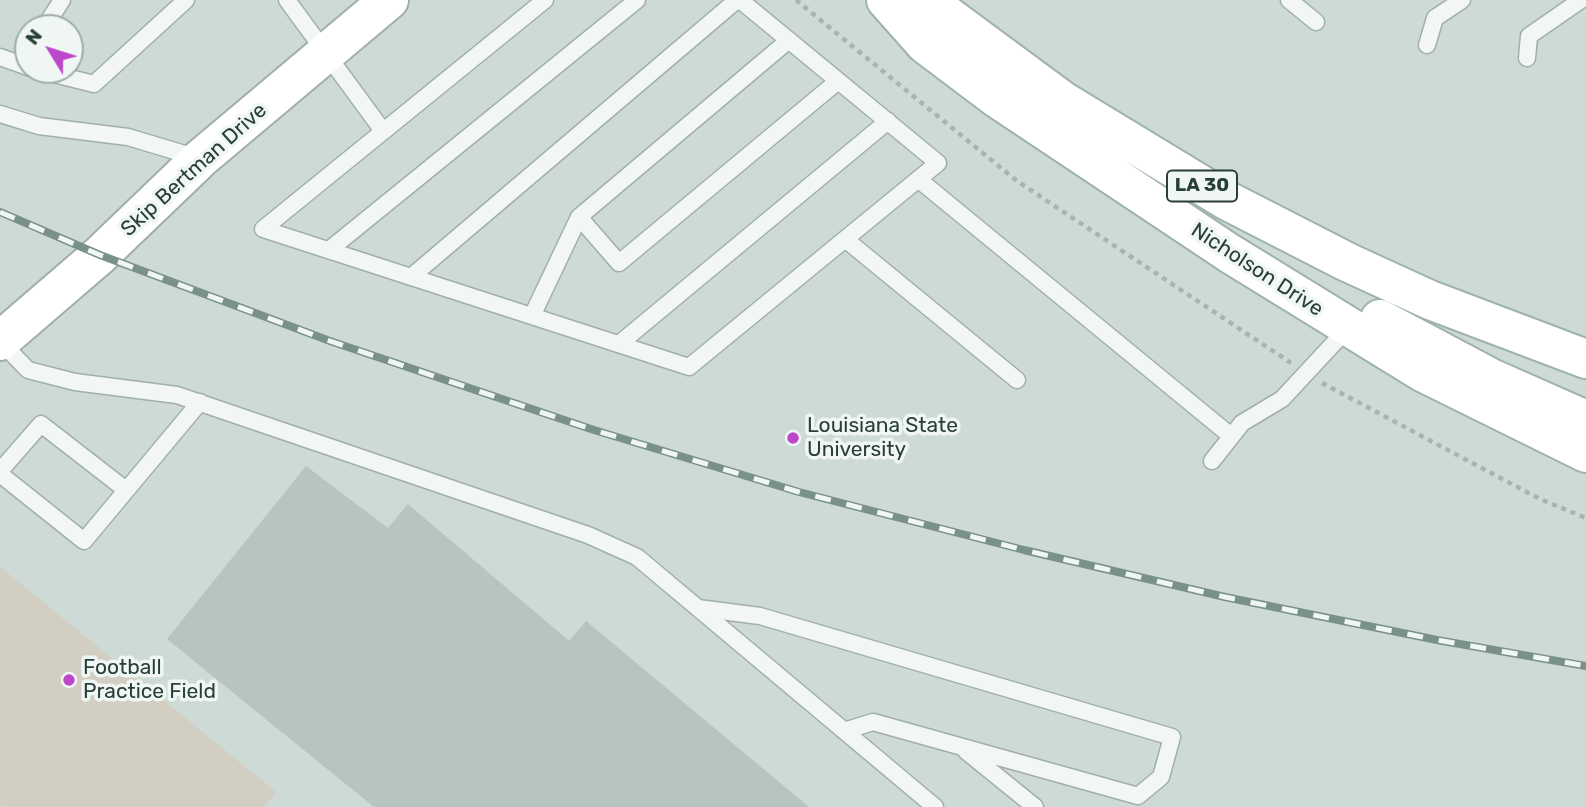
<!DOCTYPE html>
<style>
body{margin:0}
#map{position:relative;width:1586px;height:807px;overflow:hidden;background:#dfe8e5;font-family:Rubik,sans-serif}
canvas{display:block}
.north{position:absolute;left:14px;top:14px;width:70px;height:70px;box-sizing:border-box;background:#eff6f3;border:2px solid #9fada8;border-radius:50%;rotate:308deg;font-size:19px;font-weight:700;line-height:28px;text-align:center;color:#283f38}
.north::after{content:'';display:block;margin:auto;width:24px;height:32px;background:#bc47ca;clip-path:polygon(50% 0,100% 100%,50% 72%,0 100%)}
</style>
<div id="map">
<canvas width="1586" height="807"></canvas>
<div class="north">N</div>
</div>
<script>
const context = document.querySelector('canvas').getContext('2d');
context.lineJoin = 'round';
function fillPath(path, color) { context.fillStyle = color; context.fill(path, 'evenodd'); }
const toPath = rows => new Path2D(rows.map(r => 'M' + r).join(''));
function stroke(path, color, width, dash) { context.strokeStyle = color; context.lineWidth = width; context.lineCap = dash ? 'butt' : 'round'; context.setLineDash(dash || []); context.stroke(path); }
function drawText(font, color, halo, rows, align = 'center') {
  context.font = font + ' Rubik,sans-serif'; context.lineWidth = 7; context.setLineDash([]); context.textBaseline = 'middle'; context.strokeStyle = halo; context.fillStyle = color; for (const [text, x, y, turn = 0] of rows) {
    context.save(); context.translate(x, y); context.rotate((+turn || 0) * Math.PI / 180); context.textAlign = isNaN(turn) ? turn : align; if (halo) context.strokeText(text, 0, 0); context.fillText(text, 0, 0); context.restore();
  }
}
const built = toPath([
 [0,0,1586,0,1586,807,0,807],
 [28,28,70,28,70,70,28,70]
]);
const green = toPath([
 [0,567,276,792,264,807,3,807,0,804]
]);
const building = toPath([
 [306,466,388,528,408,504,569,641,586,621,809,807,374,807,167,639]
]);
const path = toPath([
 [796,0,1017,181,1291,363],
 [1322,383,1540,499,1586,518]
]);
const lane = toPath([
 [287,0,383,131],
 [545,0,263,229,689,367,938,163,740,0],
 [1289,0,1316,22],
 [44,28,62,0],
 [789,40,579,217,619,263,838,81],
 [1427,45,1435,18,1462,0],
 [0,57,28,67],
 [1527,58,1529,36,1581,0],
 [38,70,94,84,186,0],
 [0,114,39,126,128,137,198,158],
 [918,179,1231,436],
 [845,239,1017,380],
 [329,250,637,0],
 [411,277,737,0],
 [532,316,579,217],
 [0,341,28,370,75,382,177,395,588,535,637,557,935,807],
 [619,344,888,121],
 [1212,461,1242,423,1282,399,1348,328],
 [0,471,41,424,126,490],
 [0,474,84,541,200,402],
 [698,608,760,616,1172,737,1161,777,1138,796,873,722,844,731],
 [966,751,1035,807]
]);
const secondary = toPath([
 [0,341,100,255,200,159,389,0]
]);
const primary = toPath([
 [886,0,925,44,998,99,1229,253,1424,373,1586,453],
 [911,0,948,16,1063,101,1226,200,1347,262,1430,300,1586,359],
 [1380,319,1493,379,1586,420]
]);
const rail = toPath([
 [0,212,100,255,330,341,594,430,799,492,1024,550,1225,597,1437,640,1586,666]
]);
const markers = [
 [793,438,7,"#bc47ca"],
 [69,680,7,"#bc47ca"]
];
const shields = [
 [1202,186,70]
];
const shieldNames = [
 ["LA 30",1202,186]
];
const streetNames = [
 ["Skip Bertman Drive",194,170,-42],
 ["Nicholson Drive",1257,270,33]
];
const poiNames = [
 ["Louisiana State",807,426],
 ["University",807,450],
 ["Football",83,668],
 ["Practice Field",83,692]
];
fillPath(built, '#cddad5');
fillPath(green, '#d2cec1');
fillPath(building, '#b7c5c0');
stroke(lane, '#a1afaa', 19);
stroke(secondary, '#a1afaa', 42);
stroke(primary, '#9fb3ac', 42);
stroke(path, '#a9b4b1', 4.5, [5, 5]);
stroke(lane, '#f2f6f5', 16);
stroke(secondary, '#fff', 38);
stroke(primary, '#fff', 38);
stroke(rail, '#799189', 8);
stroke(rail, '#eff6f3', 5, [16]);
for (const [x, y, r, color] of markers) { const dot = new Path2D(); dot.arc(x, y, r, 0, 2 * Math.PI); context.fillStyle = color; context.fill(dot); stroke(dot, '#eff6f3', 2.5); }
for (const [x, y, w] of shields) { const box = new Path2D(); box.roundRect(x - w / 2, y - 15.5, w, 31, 5); context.fillStyle = '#eff6f3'; context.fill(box); stroke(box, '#283f38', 2); }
drawText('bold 19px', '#283f38', null, shieldNames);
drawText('21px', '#283f38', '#eff6f3', streetNames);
drawText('21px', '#283f38', '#eff6f3', poiNames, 'left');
</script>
